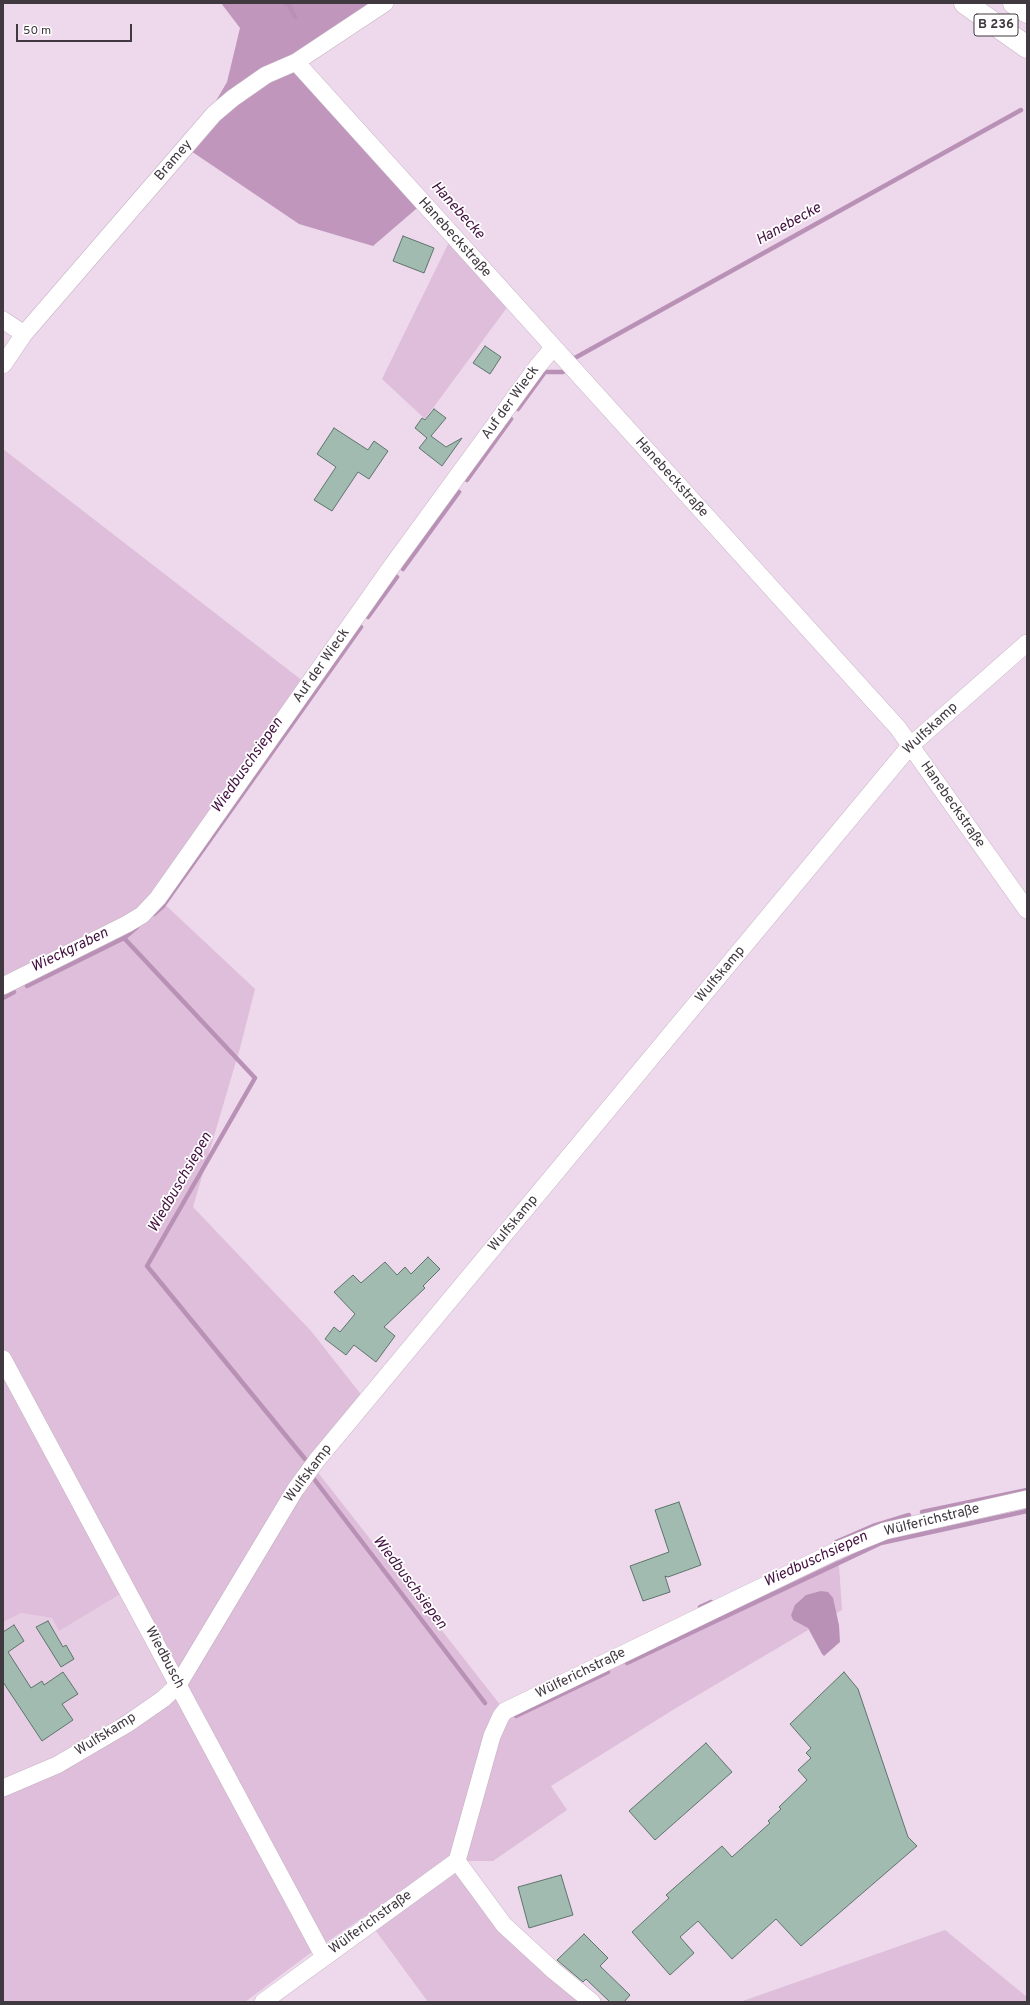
<!DOCTYPE html>
<meta charset="utf-8">
<style>
body{margin:0}
#map{position:relative;width:1030px;height:2005px;overflow:hidden;background:#edd9eb;font-family:Overpass,sans-serif}
canvas{display:block}
.frame{position:absolute;inset:0;border:4px solid #413940;pointer-events:none}
.scale{position:absolute;left:16px;top:24px;width:116px;height:18px;box-sizing:border-box;border:2px solid #413940;border-top:0;padding-left:5px;font-size:12px;line-height:14px;white-space:nowrap;color:#413940;-webkit-text-stroke:3px #fff;paint-order:stroke}
</style>
<div id="map">
<canvas width="1030" height="2005"></canvas>
<div class="frame"></div>
<div class="scale">50 m</div>
</div>
<script>
const context = document.querySelector('canvas').getContext('2d');
context.lineJoin = 'round';
function fillPath(path, color) { context.fillStyle = color; context.fill(path, 'evenodd'); }
const toPath = rows => new Path2D(rows.map(r => 'M' + r).join(''));
function stroke(path, color, width, dash) { context.strokeStyle = color; context.lineWidth = width; context.lineCap = dash ? 'butt' : 'round'; context.setLineDash(dash || []); context.stroke(path); }
function drawText(font, color, halo, rows, align = 'center') {
  context.font = font + ' Overpass,sans-serif'; context.lineWidth = 3.5; context.setLineDash([]); context.textBaseline = 'middle'; context.strokeStyle = halo; context.fillStyle = color; for (const [text, x, y, turn = 0] of rows) {
    context.save(); context.translate(x, y); context.rotate((+turn || 0) * Math.PI / 180); context.textAlign = isNaN(turn) ? turn : align; if (halo) context.strokeText(text, 0, 0); context.fillText(text, 0, 0); context.restore();
  }
}
const built = toPath([
 [127,1590,168,1684,163,1691,55,1762,3,1783,3,1622,21,1613,52,1618,59,1630]
]);
const green = toPath([
 [452,236,511,302,425,419,382,379],
 [3,449,308,685,158,898,255,989,240,1048,193,1207,311,1331,363,1397,316,1470,505,1711,838,1550,842,1610,676,1708,551,1786,567,1810,493,1861,457,1861,504,1925,592,2002,428,2002,365,1916,305,1957,245,2002,3,2002,3,1792,129,1727,188,1692,127,1590,59,1631,52,1618,21,1613,3,1622],
 [945,1930,1027,1997,1027,2002,740,2002]
]);
const forest = toPath([
 [221,3,385,3,296,62,423,203,373,246,299,224,188,149,227,82,240,28]
]);
const water = toPath([
 [821,1591,828,1592,833,1598,839,1625,840,1642,824,1656,822,1654,808,1628,793,1620,791,1615,795,1605,806,1595]
]);
const stream = toPath([
 [285,3,289,5,295,17],
 [571,356,573,359,1021,110],
 [518,409,545,372,563,372],
 [467,480,511,419],
 [403,569,459,492],
 [368,617,397,577],
 [154,914,163,906,361,627],
 [124,938,255,1078,147,1266,305,1459],
 [27,986,124,938,137,927],
 [3,998,14,992],
 [314,1479,485,1703],
 [922,1512,1027,1490],
 [836,1542,873,1526,909,1515],
 [700,1607,711,1602],
 [627,1663,881,1543,1027,1511],
 [516,1716,608,1672]
]);
const building = toPath([
 [403,236,434,248,424,273,393,261,403,236],
 [485,346,501,357,490,374,473,363,485,346],
 [434,409,446,418,431,436,446,447,462,438,442,466,419,448,427,438,415,428,422,418,425,420,434,409],
 [334,428,368,450,374,441,388,451,369,479,358,472,332,511,314,500,336,467,317,454,334,428],
 [428,1257,440,1269,423,1286,425,1288,384,1327,395,1336,376,1362,354,1345,346,1355,325,1339,334,1327,340,1332,355,1314,334,1292,353,1275,361,1283,385,1262,397,1275,405,1267,411,1274,428,1257],
 [679,1502,701,1565,668,1577,665,1576,670,1592,643,1601,630,1566,669,1552,655,1510,679,1502],
 [48,1621,63,1647,66,1645,74,1659,61,1667,36,1627,48,1621],
 [14,1625,24,1641,8,1652,31,1688,42,1681,44,1685,63,1672,78,1694,62,1704,73,1720,42,1741,3,1682,3,1632,14,1625],
 [844,1672,858,1689,908,1837,917,1846,801,1946,776,1919,732,1959,698,1921,680,1937,694,1953,670,1975,632,1932,669,1898,666,1895,722,1846,732,1857,770,1823,768,1821,781,1809,779,1807,807,1780,798,1770,811,1758,806,1753,811,1748,790,1724,844,1672],
 [706,1743,732,1772,655,1840,629,1811,706,1743],
 [561,1875,573,1915,529,1928,518,1887,561,1875],
 [584,1934,608,1958,600,1966,630,1995,624,2002,610,2002,586,1979,583,1982,557,1960,584,1934]
]);
const minor = toPath([
 [296,62,898,728,1027,910],
 [3,320,24,334],
 [3,365,24,334,214,114,233,98,266,75,296,62,385,3],
 [3,986,127,924,142,915,158,898,389,570,537,367,553,348],
 [3,1359,324,1957],
 [3,1788,57,1765,127,1724,163,1699,178,1685,295,1490,317,1460,910,746,1027,643],
 [457,1861,504,1925,554,1971,592,2002],
 [263,2002,457,1861,492,1736,501,1716,505,1711,838,1550,885,1531,1027,1499]
]);
const trunk = toPath([
 [965,3,1027,47],
 [1014,3,1027,12]
]);
const shields = [
 [996,25,44]
];
const shieldNames = [
 ["B 236",996,25]
];
const streetNames = [
 ["Bramey",174,161,-49],
 ["Hanebeckstraße",454,238,48],
 ["Auf der Wieck",511,403,-54],
 ["Hanebeckstraße",671,478,48],
 ["Auf der Wieck",322,666,-55],
 ["Wulfskamp",931,729,-43],
 ["Hanebeckstraße",952,805,55],
 ["Wulfskamp",721,975,-50],
 ["Wulfskamp",514,1224,-50],
 ["Wulfskamp",309,1474,-53],
 ["Wülferichstraße",932,1521,-14],
 ["Wiedbusch",164,1658,62],
 ["Wülferichstraße",581,1674,-26],
 ["Wulfskamp",106,1735,-32],
 ["Wülferichstraße",371,1923,-36]
];
const waterNames = [
 ["Hanebecke",457,211,48],
 ["Hanebecke",789,225,-29],
 ["Wiedbuschsiepen",248,766,-55],
 ["Wieckgraben",70,951,-26],
 ["Wiedbuschsiepen",181,1183,-60],
 ["Wiedbuschsiepen",816,1560,-25],
 ["Wiedbuschsiepen",409,1583,53]
];
fillPath(built, '#e7cde4');
fillPath(green, '#debeda');
fillPath(forest, '#c096bc');
fillPath(water, '#ba91b6');
stroke(stream, '#ba91b6', 4.5);
fillPath(building, '#a2bbb0');
stroke(building, '#5d746a', 1);
stroke(minor, '#c5b2c3', 18);
stroke(trunk, '#c5b2c3', 23);
stroke(minor, '#fff', 17);
stroke(trunk, '#fff', 22);
for (const [x, y, w] of shields) { const box = new Path2D(); box.roundRect(x - w / 2, y - 11, w, 22, 3); context.fillStyle = '#fff'; context.fill(box); stroke(box, '#413940', 1); }
drawText('bold 13px', '#413940', null, shieldNames);
drawText('14px', '#413940', '#fff', streetNames);
drawText('italic 15px', '#441242', '#fff', waterNames);
</script>
